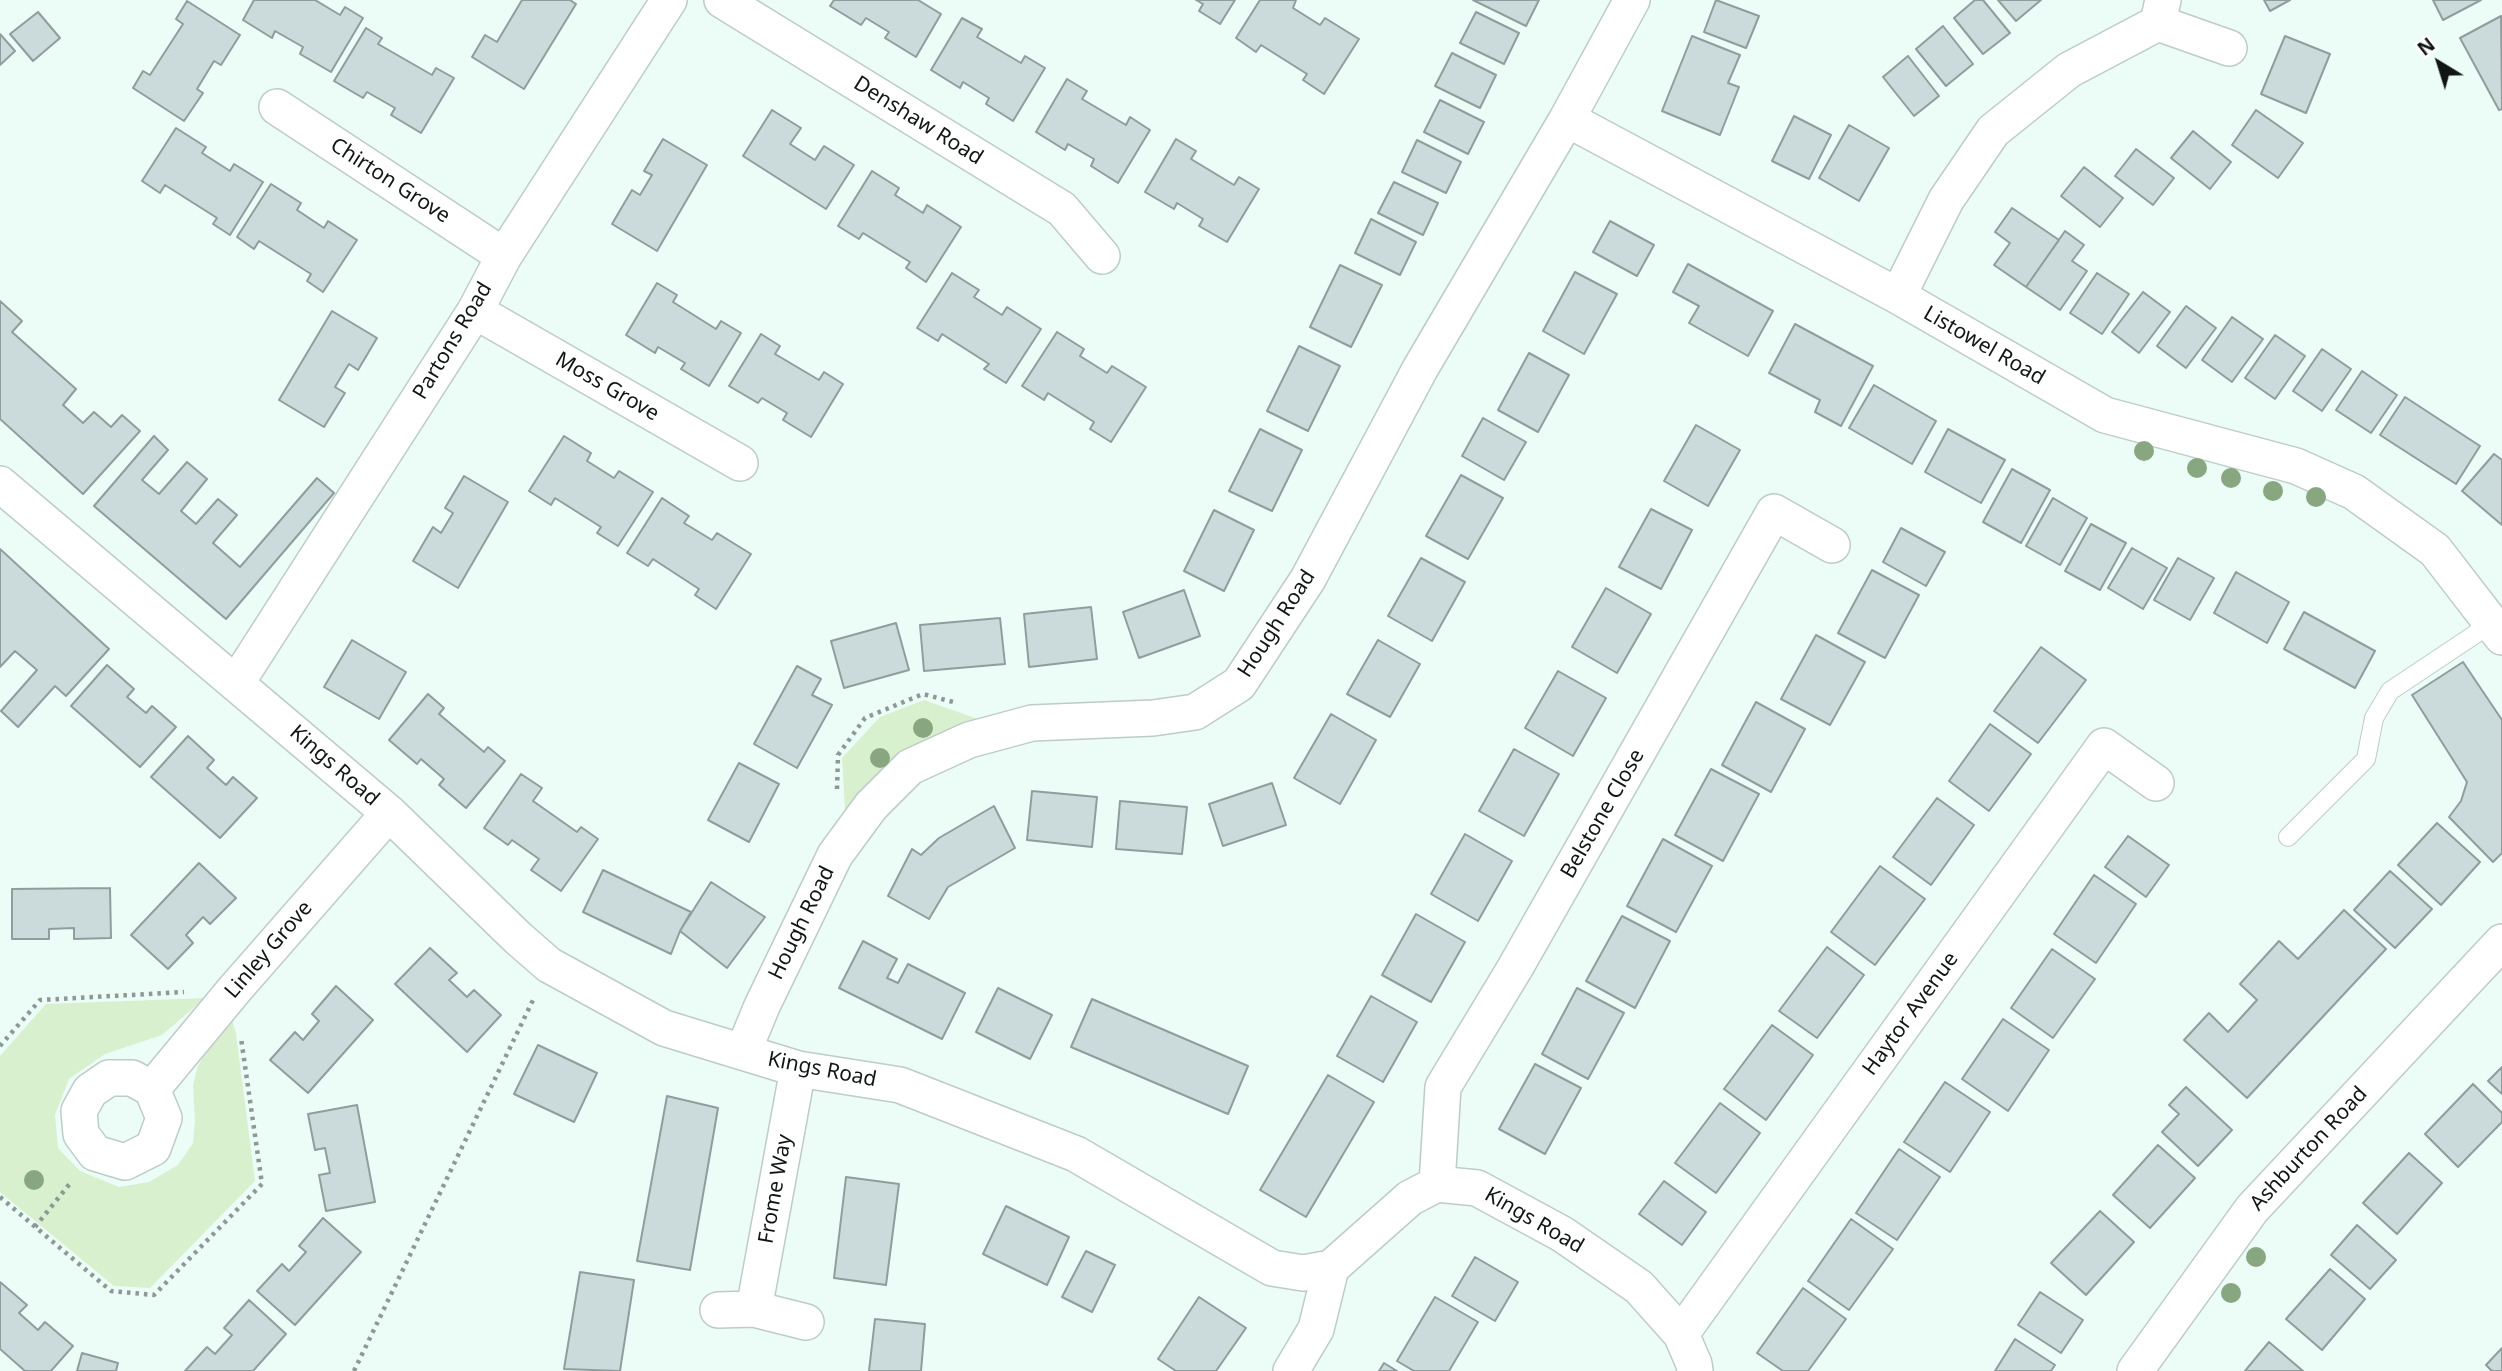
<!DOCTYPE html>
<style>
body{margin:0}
#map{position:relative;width:2502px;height:1371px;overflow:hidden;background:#ecfcf7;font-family:"Noto Sans",sans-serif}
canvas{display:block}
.north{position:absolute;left:2404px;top:28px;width:70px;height:70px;-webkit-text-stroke:5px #fff;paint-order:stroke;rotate:322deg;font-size:19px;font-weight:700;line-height:28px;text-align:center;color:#111615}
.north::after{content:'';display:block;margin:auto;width:24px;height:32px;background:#111615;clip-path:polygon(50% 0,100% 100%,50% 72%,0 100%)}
</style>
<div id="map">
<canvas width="2502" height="1371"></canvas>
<div class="north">N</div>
</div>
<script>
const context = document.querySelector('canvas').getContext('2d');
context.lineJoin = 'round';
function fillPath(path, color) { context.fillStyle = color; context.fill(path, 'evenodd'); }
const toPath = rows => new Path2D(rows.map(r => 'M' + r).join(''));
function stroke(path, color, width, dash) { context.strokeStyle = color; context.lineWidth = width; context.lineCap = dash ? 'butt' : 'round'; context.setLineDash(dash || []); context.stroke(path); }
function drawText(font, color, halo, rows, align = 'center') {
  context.font = font + ' "Noto Sans",sans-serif'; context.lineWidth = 5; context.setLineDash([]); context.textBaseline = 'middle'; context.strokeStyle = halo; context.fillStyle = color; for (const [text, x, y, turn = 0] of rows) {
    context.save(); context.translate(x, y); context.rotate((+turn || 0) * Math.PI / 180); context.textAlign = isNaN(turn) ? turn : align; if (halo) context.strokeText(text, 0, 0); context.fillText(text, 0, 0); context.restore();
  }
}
const green = toPath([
 [924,700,989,723,846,826,842,758,880,717],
 [205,998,162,1035,105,1054,69,1079,55,1115,58,1148,80,1171,119,1187,149,1182,178,1165,193,1143,195,1121,193,1085,198,1066,213,1039,231,1017,236,1033,255,1181,150,1288,114,1286,0,1192,0,1056,46,1004]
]);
const building = toPath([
 [254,0,315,0,340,15,345,7,363,18,331,72,300,54,303,47,275,31,272,38,243,20,254,0],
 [522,0,570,0,576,4,524,89,472,57,485,35,497,42,522,0],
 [834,0,918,0,941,14,916,57,885,38,889,32,866,18,861,25,830,6,834,0],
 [1196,0,1235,0,1220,24,1199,11,1203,4,1196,0],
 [1260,0,1296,0,1293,8,1320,25,1325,18,1359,39,1324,94,1303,80,1307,74,1261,45,1256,52,1236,38,1260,0],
 [1473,0,1539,0,1526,26,1473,0],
 [1716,0,1759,16,1746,48,1704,32,1716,0],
 [1975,0,1983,0,2010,33,1983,54,1954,18,1975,0],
 [1998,0,2041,0,2016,21,1998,0],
 [2264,0,2290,0,2270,11,2264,0],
 [2433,0,2481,0,2443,20,2433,0],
 [187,1,240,35,221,65,214,61,197,89,203,93,184,121,133,88,143,71,150,75,183,24,176,19,187,1],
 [38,12,60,38,33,61,10,34,38,12],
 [1476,12,1519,33,1504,64,1460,43,1476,12],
 [2501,16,2502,109,2499,110,2460,38,2501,16],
 [962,18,982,29,977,37,1021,63,1025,56,1045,68,1013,121,986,104,989,98,963,82,960,88,931,70,962,18],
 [1943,26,1973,64,1946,86,1916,49,1943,26],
 [366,28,382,38,378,44,432,75,436,68,454,78,421,133,391,115,395,108,367,92,363,98,334,81,366,28],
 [0,34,15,51,0,65,0,34],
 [1692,36,1740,55,1728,83,1739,87,1720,135,1662,111,1692,36],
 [2285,36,2330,54,2306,113,2261,94,2285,36],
 [1452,53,1496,75,1480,108,1435,86,1452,53],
 [1908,56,1939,96,1914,116,1883,77,1908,56],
 [1067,79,1087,91,1082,99,1126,125,1130,117,1150,130,1118,183,1091,166,1094,159,1068,144,1065,150,1036,132,1067,79],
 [1440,100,1484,122,1468,154,1424,132,1440,100],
 [772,110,801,128,790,144,815,160,824,146,854,165,826,209,743,156,772,110],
 [2256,110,2303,143,2278,178,2232,145,2256,110],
 [1794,116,1831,135,1809,179,1772,161,1794,116],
 [1849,125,1889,148,1859,201,1819,178,1849,125],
 [176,128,206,147,202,153,230,171,234,164,263,182,230,235,213,224,217,218,165,185,160,193,142,181,176,128],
 [2193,131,2231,162,2210,189,2171,158,2193,131],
 [663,139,707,165,657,251,612,224,632,190,640,195,652,175,644,171,663,139],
 [1176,139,1196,151,1191,159,1234,185,1239,177,1259,189,1227,242,1199,226,1203,219,1177,203,1174,209,1145,192,1176,139],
 [1417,140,1461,162,1446,193,1402,172,1417,140],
 [2136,149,2174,178,2153,205,2115,176,2136,149],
 [2084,167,2123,198,2100,227,2061,196,2084,167],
 [872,171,899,188,895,195,923,213,927,205,961,227,926,282,906,268,910,262,863,233,859,239,838,226,872,171],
 [1394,182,1438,203,1423,235,1378,213,1394,182],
 [271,184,301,203,297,210,324,228,328,221,357,240,323,292,307,281,311,274,259,241,254,249,237,237,271,184],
 [2012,208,2059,240,2026,287,1994,265,2010,243,1995,232,2012,208],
 [1371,219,1416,242,1400,275,1355,253,1371,219],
 [1610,221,1654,245,1637,276,1593,252,1610,221],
 [2065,231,2084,245,2072,261,2087,271,2060,310,2026,287,2065,231],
 [1688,264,1773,311,1748,356,1689,323,1699,306,1673,292,1688,264],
 [1340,265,1382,285,1351,347,1310,327,1340,265],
 [1575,272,1617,294,1584,354,1543,331,1575,272],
 [952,273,979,290,974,297,1002,315,1007,307,1041,329,1006,383,984,369,989,364,942,334,938,341,917,328,952,273],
 [2097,273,2129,294,2102,334,2070,313,2097,273],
 [657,283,677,295,673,302,716,329,721,321,741,333,709,386,681,369,685,363,658,347,655,353,626,335,657,283],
 [2143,292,2170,312,2139,353,2112,332,2143,292],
 [0,301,22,321,12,332,76,389,63,405,83,423,94,412,111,427,122,415,140,431,83,494,0,419,0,301],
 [2186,306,2216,328,2186,368,2157,346,2186,306],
 [332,311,377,338,358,370,349,364,335,387,345,393,324,427,279,400,332,311],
 [2232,317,2263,339,2232,382,2202,360,2232,317],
 [1795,324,1873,366,1841,426,1815,412,1820,400,1769,373,1795,324],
 [1057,332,1084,349,1080,356,1107,373,1112,366,1146,387,1111,442,1090,429,1094,422,1048,393,1044,400,1022,386,1057,332],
 [761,334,780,346,775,354,819,380,824,372,843,384,811,437,783,420,787,413,762,398,758,403,729,386,761,334],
 [2275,335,2305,356,2275,399,2245,378,2275,335],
 [1299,346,1340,366,1308,431,1267,411,1299,346],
 [2322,349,2351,369,2322,411,2293,391,2322,349],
 [1529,353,1569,375,1538,432,1498,410,1529,353],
 [2362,371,2397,395,2371,433,2336,410,2362,371],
 [1874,385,1936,421,1912,464,1849,428,1874,385],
 [2405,397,2480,446,2456,484,2380,435,2405,397],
 [1483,418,1526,442,1504,480,1462,456,1483,418],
 [1696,425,1740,450,1708,506,1664,481,1696,425],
 [1260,429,1302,450,1272,511,1229,491,1260,429],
 [1948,429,2005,460,1981,503,1925,472,1948,429],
 [154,436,168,450,142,480,159,494,187,462,207,479,181,511,196,524,218,499,237,515,213,543,240,567,317,478,334,493,226,619,94,506,154,436],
 [564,436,591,453,587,461,614,478,619,471,653,492,618,546,597,533,601,527,555,498,551,505,529,491,564,436],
 [2494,454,2502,460,2502,525,2462,491,2494,454],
 [2012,469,2050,490,2021,543,1983,522,2012,469],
 [1461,475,1503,498,1468,559,1426,536,1461,475],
 [464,476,508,502,458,588,413,561,433,527,441,533,453,513,445,508,464,476],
 [662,498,689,516,684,523,712,540,717,533,751,554,716,609,695,595,699,589,653,559,648,566,627,553,662,498],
 [2053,498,2087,518,2060,565,2026,546,2053,498],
 [1651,509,1692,530,1661,589,1619,567,1651,509],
 [1214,510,1254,530,1224,591,1184,571,1214,510],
 [2091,524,2126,543,2100,590,2065,571,2091,524],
 [1901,528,1945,552,1926,586,1883,562,1901,528],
 [2132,548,2167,568,2143,609,2108,588,2132,548],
 [0,549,109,649,66,696,55,686,18,727,1,711,37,670,15,651,0,667,0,549],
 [1421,558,1465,582,1432,641,1388,616,1421,558],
 [2178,558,2214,578,2190,620,2154,600,2178,558],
 [1872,570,1919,595,1885,658,1838,633,1872,570],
 [2236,572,2289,602,2267,643,2214,613,2236,572],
 [1606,588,1651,614,1617,673,1572,647,1606,588],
 [1184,590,1200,636,1139,658,1123,612,1184,590],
 [1091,607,1097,659,1029,667,1024,614,1091,607],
 [2304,612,2375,651,2355,688,2284,649,2304,612],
 [1000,618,1005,664,924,671,920,625,1000,618],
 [896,623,909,670,844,688,831,641,896,623],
 [1816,635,1865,662,1830,725,1781,699,1816,635],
 [352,640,406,672,379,719,324,687,352,640],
 [1378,640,1420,664,1390,717,1347,694,1378,640],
 [2041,647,2086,680,2038,743,1994,711,2041,647],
 [2463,662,2502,720,2502,853,2493,862,2449,817,2461,801,2467,782,2412,695,2463,662],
 [107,665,134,689,127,697,146,713,152,706,176,727,140,767,71,706,107,665],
 [797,666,821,679,812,695,832,705,797,768,754,744,797,666],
 [1558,671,1606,698,1573,756,1525,728,1558,671],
 [428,694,444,708,439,714,484,752,488,747,505,761,466,808,439,785,444,779,421,759,417,764,389,740,428,694],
 [1756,702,1805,729,1771,792,1722,765,1756,702],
 [1331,714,1376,740,1340,804,1294,778,1331,714],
 [1990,724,2031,754,1989,811,1949,781,1990,724],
 [188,736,214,760,207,768,226,785,233,777,257,798,220,838,151,777,188,736],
 [1514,749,1559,774,1524,836,1479,811,1514,749],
 [739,763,779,784,749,842,708,820,739,763],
 [1711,769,1759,794,1723,861,1675,835,1711,769],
 [521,774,542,788,533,801,577,832,581,827,598,839,561,891,531,870,539,859,512,840,508,845,484,828,521,774],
 [1272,783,1286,825,1223,846,1209,804,1272,783],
 [1032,791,1097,797,1092,847,1027,840,1032,791],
 [1937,798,1974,825,1931,885,1893,857,1937,798],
 [1120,801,1187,807,1182,854,1116,849,1120,801],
 [994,806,1015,848,948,887,929,919,888,896,912,849,921,855,939,838,994,806],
 [2437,823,2480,862,2441,905,2398,865,2437,823],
 [1465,834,1512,861,1478,921,1431,894,1465,834],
 [2128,836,2169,865,2146,897,2105,867,2128,836],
 [1663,839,1712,866,1676,932,1627,906,1663,839],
 [199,863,236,898,210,924,203,917,186,935,193,943,168,969,131,935,199,863],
 [1880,866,1925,899,1875,965,1831,932,1880,866],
 [603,870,691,912,680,931,671,954,583,912,603,870],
 [2390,871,2432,909,2395,948,2354,910,2390,871],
 [2094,875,2136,904,2096,963,2054,934,2094,875],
 [711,882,765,917,727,968,680,931,711,882],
 [110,888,111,938,74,939,74,928,49,929,49,939,12,939,12,889,110,888],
 [2344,910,2386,949,2247,1098,2184,1040,2209,1013,2228,1032,2257,1000,2240,984,2279,941,2298,959,2344,910],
 [1416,914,1465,942,1431,1002,1382,975,1416,914],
 [1622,916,1670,941,1635,1008,1586,981,1622,916],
 [863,941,897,959,887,978,898,983,908,964,965,993,942,1039,839,988,863,941],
 [1827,947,1864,975,1817,1038,1779,1011,1827,947],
 [430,948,457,973,449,980,467,997,474,990,501,1015,467,1052,395,984,430,948],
 [2052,949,2095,979,2053,1038,2011,1008,2052,949],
 [336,986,373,1020,308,1093,270,1060,295,1032,303,1040,319,1021,312,1014,336,986],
 [998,988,1052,1015,1030,1059,976,1032,998,988],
 [1577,988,1624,1013,1588,1079,1542,1054,1577,988],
 [1371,996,1417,1022,1383,1082,1337,1056,1371,996],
 [1092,999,1248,1066,1228,1114,1071,1047,1092,999],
 [2003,1019,2049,1050,2008,1111,1962,1079,2003,1019],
 [1772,1025,1813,1055,1766,1120,1724,1089,1772,1025],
 [538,1045,597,1073,574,1122,514,1094,538,1045],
 [1535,1064,1581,1088,1545,1154,1499,1129,1535,1064],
 [2502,1067,2502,1094,2488,1081,2502,1067],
 [1328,1075,1374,1102,1306,1217,1260,1190,1328,1075],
 [1945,1082,1990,1112,1950,1172,1904,1142,1945,1082],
 [2473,1084,2502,1113,2502,1122,2458,1167,2425,1134,2473,1084],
 [2186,1087,2232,1130,2198,1166,2162,1132,2179,1114,2169,1105,2186,1087],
 [667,1096,718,1108,690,1270,637,1261,667,1096],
 [1720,1103,1760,1133,1716,1193,1675,1163,1720,1103],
 [357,1105,375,1202,326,1211,319,1175,330,1173,325,1148,315,1150,308,1114,357,1105],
 [2158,1145,2195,1178,2150,1228,2113,1195,2158,1145],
 [1899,1149,1940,1177,1897,1240,1856,1213,1899,1149],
 [2409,1153,2442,1183,2397,1234,2363,1203,2409,1153],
 [846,1177,899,1184,886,1285,834,1278,846,1177],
 [1664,1181,1706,1212,1682,1245,1639,1214,1664,1181],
 [1006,1206,1069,1237,1047,1285,983,1254,1006,1206],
 [2100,1211,2134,1242,2086,1295,2051,1263,2100,1211],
 [323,1218,361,1252,295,1325,257,1291,282,1264,289,1271,306,1252,299,1246,323,1218],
 [1851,1219,1893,1249,1849,1310,1808,1281,1851,1219],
 [2357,1225,2396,1260,2370,1289,2331,1255,2357,1225],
 [1086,1251,1115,1265,1092,1312,1062,1297,1086,1251],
 [1475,1257,1518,1282,1495,1321,1452,1296,1475,1257],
 [2330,1269,2365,1299,2322,1350,2286,1319,2330,1269],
 [580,1272,634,1280,620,1371,564,1369,580,1272],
 [0,1282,27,1305,19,1313,38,1330,45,1322,73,1346,51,1371,25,1371,0,1349,0,1282],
 [1803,1288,1846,1319,1808,1371,1783,1371,1757,1353,1803,1288],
 [2040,1292,2083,1320,2061,1353,2018,1325,2040,1292],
 [1199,1297,1246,1328,1216,1371,1176,1371,1158,1359,1199,1297],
 [1435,1297,1478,1322,1449,1371,1414,1371,1397,1361,1435,1297],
 [249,1300,286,1334,253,1371,185,1371,207,1347,215,1354,232,1335,224,1328,249,1300],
 [875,1319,925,1324,921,1371,869,1371,875,1319],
 [2015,1339,2055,1365,2051,1371,1995,1371,2015,1339],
 [2269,1342,2303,1371,2245,1371,2269,1342],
 [2502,1348,2502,1371,2492,1371,2486,1365,2502,1348],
 [82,1353,118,1363,116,1371,77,1371,82,1353],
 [1384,1363,1397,1371,1379,1371,1384,1363]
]);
const path = toPath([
 [837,789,838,755,865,718,923,694,957,703],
 [0,1046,40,1000,184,992],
 [0,1197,111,1291,154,1295,262,1184,241,1038],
 [35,1227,72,1181],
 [354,1371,534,998]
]);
const service = toPath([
 [2288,837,2366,759,2374,718,2390,691,2492,623]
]);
const minor = toPath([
 [722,0,1062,209,1102,256],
 [2163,0,2158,23,2229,48],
 [277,107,504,256],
 [1567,119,1898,296,2105,415,2296,466,2354,492,2435,550,2502,637],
 [1898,296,1946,200,1993,131,2069,70,2158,23],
 [475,311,740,463],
 [0,484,389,813,518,938,549,965,664,1028,798,1069,900,1085,1076,1154,1272,1268,1303,1273,1331,1268,1410,1198,1437,1184,1477,1188,1562,1234,1639,1287,1681,1334,1694,1364,1695,1371],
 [237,682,475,311,504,256,669,0],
 [743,1052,762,1006,835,855,871,806,910,767,969,740,1032,723,1153,718,1195,712,1239,684,1308,579,1420,369,1567,119,1632,0],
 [109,1078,132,1078,152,1089,164,1118,153,1148,125,1162,95,1153,81,1134,79,1111,90,1091,109,1078],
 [152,1089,235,989,389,813],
 [1437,1184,1443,1087,1515,968,1774,512,1832,545],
 [754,1309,798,1069],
 [718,1310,754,1309,806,1322],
 [1681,1334,2104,746,2156,783],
 [1291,1371,1316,1329,1331,1268],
 [2135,1371,2252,1209,2502,942]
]);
const trees = [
 [2144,451],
 [2197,468],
 [2231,478],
 [2273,491],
 [2316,497],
 [923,728],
 [880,758],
 [34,1180],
 [2256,1257],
 [2231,1293]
];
const streetNames = [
 ["Denshaw Road",918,121,32],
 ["Chirton Grove",390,181,33],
 ["Partons Road",453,341,-59],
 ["Listowel Road",1984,346,30],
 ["Moss Grove",607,387,30],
 ["Hough Road",1277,624,-57],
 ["Kings Road",334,766,41],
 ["Belstone Close",1603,814,-60],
 ["Hough Road",802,923,-64],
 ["Linley Grove",269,950,-49],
 ["Haytor Avenue",1911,1014,-54],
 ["Kings Road",822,1070,11],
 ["Ashburton Road",2309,1149,-47],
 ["Frome Way",776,1189,-80],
 ["Kings Road",1534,1221,30]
];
fillPath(green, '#d9f0cf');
fillPath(building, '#cbdbdb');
stroke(building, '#8f9e9d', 2);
stroke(service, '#bdccc7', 20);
stroke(minor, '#bdccc7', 38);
stroke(path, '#8d9995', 4.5, [3.5, 5]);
stroke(service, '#fff', 18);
stroke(minor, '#fff', 35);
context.fillStyle = '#88a781';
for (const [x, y] of trees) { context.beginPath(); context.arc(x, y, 10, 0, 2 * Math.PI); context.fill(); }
drawText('21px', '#111615', '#fff', streetNames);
</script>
